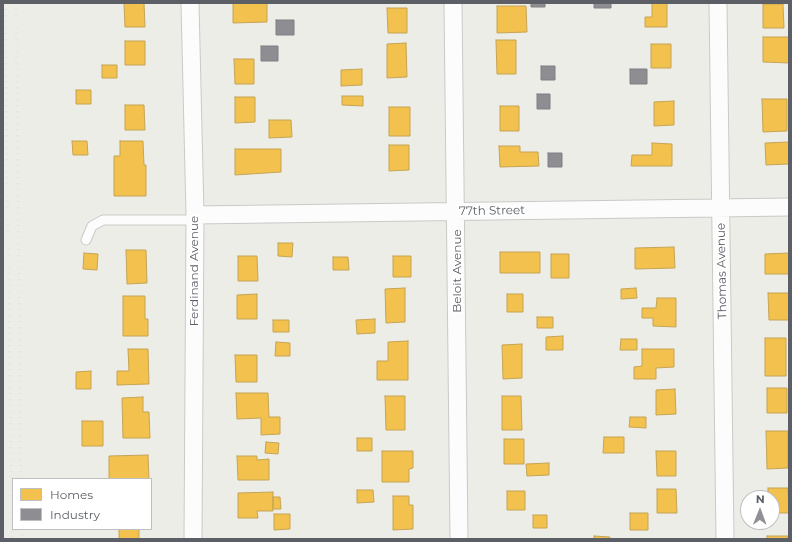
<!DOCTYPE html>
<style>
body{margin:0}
#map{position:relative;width:792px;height:542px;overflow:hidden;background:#edede8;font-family:Montserrat,sans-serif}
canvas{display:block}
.frame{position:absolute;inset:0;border:4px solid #5c6066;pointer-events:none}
.legend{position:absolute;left:12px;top:478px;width:140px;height:52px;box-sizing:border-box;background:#fff;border:1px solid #bebfc2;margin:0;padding:5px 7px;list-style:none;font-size:12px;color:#5c6066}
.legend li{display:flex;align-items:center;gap:8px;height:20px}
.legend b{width:20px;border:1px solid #bebfc2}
.north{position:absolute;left:740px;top:490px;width:40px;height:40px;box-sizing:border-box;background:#fff;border:1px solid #bebfc2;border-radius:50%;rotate:1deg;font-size:11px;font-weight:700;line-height:16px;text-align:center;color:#5c6066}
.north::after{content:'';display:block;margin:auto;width:14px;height:18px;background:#8f9194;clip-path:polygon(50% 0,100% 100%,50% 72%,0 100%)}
</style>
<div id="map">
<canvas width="792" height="542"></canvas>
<div class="frame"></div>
<ul class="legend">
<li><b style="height:11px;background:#f2c14e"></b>Homes</li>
<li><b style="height:11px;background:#8d8d92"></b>Industry</li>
</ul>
<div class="north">N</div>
</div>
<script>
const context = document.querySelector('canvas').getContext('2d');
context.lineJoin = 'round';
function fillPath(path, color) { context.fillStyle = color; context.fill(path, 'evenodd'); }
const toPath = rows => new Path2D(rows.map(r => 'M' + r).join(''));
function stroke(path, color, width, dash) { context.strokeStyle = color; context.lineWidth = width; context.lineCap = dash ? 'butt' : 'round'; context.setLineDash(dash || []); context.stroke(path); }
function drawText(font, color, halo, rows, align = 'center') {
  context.font = font + ' Montserrat,sans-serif'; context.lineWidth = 4; context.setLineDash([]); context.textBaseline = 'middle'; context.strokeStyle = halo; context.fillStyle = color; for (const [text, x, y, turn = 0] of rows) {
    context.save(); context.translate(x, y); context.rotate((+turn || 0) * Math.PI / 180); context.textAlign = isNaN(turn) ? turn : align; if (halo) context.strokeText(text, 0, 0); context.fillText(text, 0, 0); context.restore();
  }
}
const homes = toPath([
 [124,3,144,3,145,27,125,27,124,3],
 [233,3,267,3,267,22,233,23,233,3],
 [652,3,667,3,667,27,645,27,645,17,652,17,652,3],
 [763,4,783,4,784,28,763,28,763,4],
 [497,6,526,6,527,32,497,33,497,6],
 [387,8,407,8,407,33,388,33,387,8],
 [763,37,789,37,789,63,763,62,763,37],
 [496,40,516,40,516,74,497,74,496,40],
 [125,41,145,41,145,65,125,65,125,41],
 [406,43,407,77,387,78,387,44,406,43],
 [651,44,671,44,671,68,651,68,651,44],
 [234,59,254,59,254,84,235,84,234,59],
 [102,65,117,65,117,78,102,78,102,65],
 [362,69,362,85,341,86,341,70,362,69],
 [76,90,91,90,91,104,76,104,76,90],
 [342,96,363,96,363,106,342,105,342,96],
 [235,97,255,97,255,122,235,123,235,97],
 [762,99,787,99,787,131,763,132,762,99],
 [674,101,674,125,654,126,654,102,674,101],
 [125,105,144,105,145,130,125,130,125,105],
 [500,106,519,106,519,131,500,131,500,106],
 [389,107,410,107,410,136,389,136,389,107],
 [269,120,291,120,292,137,269,138,269,120],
 [72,141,87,141,88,155,73,155,72,141],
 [120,141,143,141,144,165,146,165,146,196,114,196,114,156,120,156,120,141],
 [789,142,789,164,766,165,765,143,789,142],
 [652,143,672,144,672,166,631,166,632,155,652,155,652,143],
 [389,145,409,145,409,170,389,171,389,145],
 [499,146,520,146,520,152,538,152,539,166,500,167,499,146],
 [235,149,281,149,281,172,235,175,235,149],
 [278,243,293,243,292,257,278,256,278,243],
 [674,247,675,268,635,269,635,248,674,247],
 [126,250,146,250,147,283,127,284,126,250],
 [500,252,540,252,540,273,500,273,500,252],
 [84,253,98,254,97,270,83,269,84,253],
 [789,253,789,274,765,274,765,254,789,253],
 [551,254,569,254,569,278,551,278,551,254],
 [238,256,257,256,258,281,238,281,238,256],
 [393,256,411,256,411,277,393,277,393,256],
 [333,257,348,257,349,270,333,270,333,257],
 [405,288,405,322,386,323,385,289,405,288],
 [636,288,637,298,621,299,621,289,636,288],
 [768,293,789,293,789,320,769,320,768,293],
 [257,294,257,319,237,319,237,295,257,294],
 [507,294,523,294,523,312,507,312,507,294],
 [123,296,145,296,145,319,148,319,148,336,123,336,123,296],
 [657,298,676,298,676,327,653,326,653,318,642,318,642,308,656,308,657,298],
 [537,317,553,317,553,328,537,328,537,317],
 [375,319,375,333,357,334,356,320,375,319],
 [273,320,289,320,289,332,273,332,273,320],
 [563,336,563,350,546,350,546,337,563,336],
 [765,338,786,338,786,376,765,376,765,338],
 [621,339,637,339,637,350,620,350,621,339],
 [408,341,408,380,377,380,377,361,388,361,388,342,408,341],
 [276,342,290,343,290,356,275,356,276,342],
 [522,344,522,378,503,379,502,345,522,344],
 [128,349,148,349,149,384,117,385,117,371,129,371,128,349],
 [642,349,674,349,674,367,656,368,656,379,634,379,634,367,642,366,642,349],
 [235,355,257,355,257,382,236,382,235,355],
 [91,371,91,389,76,389,76,372,91,371],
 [767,388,787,388,787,413,767,413,767,388],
 [675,389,676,414,656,415,656,390,675,389],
 [236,393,268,393,269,417,280,417,280,434,261,435,261,418,237,419,236,393],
 [385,396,405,396,405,430,386,430,385,396],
 [502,396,521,396,522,430,502,430,502,396],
 [143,397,143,412,149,412,150,438,123,438,122,398,143,397],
 [630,417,646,417,646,428,629,427,630,417],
 [82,421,103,421,103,446,82,446,82,421],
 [766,431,788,431,788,468,767,469,766,431],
 [604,437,624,437,624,453,603,453,604,437],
 [357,438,372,438,372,451,357,451,357,438],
 [504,439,524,439,524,464,504,464,504,439],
 [266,442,279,443,278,454,265,453,266,442],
 [382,451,413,451,413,468,409,469,409,482,382,482,382,451],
 [656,451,676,451,676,476,657,476,656,451],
 [148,455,149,479,109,479,109,456,148,455],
 [237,456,257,456,257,460,269,459,269,480,238,480,237,456],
 [549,463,549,475,527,476,526,464,549,463],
 [768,488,788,488,789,513,772,513,772,498,768,498,768,488],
 [657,489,676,489,677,513,657,513,657,489],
 [357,490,373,490,374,502,357,503,357,490],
 [507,491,525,491,525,510,507,510,507,491],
 [273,492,273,511,257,511,258,518,238,518,238,493,273,492],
 [393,496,409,496,409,505,413,505,413,529,393,530,393,496],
 [273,497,280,497,281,509,273,509,273,497],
 [630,513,648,513,648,530,630,530,630,513],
 [274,514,290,514,290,529,274,530,274,514],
 [533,515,547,515,547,528,533,528,533,515],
 [119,529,139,529,139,539,119,539,119,529],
 [594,536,610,537,610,539,594,539,594,536],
 [767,536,788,536,788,539,767,539,767,536]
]);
const industry = toPath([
 [531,3,545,3,545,7,531,7,531,3],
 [594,3,611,3,611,8,594,8,594,3],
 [276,20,294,20,294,35,276,35,276,20],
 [261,46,278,46,278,61,261,61,261,46],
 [541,66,555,66,555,80,541,80,541,66],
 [630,69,647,69,647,84,630,84,630,69],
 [537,94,550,94,550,109,537,109,537,94],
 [548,153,562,153,562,167,548,167,548,153]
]);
const service = toPath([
 [86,240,92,226,103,220,195,220]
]);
const minor = toPath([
 [190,3,195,215,193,539],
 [453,3,459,539],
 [718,3,725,539],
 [195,215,789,207]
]);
const rail = toPath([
 [5,3,12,539],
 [16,3,21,479],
 [22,529,22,539]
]);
const streetNames = [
 ["77th Street",492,211,-1],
 ["Ferdinand Avenue",194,271,-90],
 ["Beloit Avenue",457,271,-90],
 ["Thomas Avenue",722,271,-91]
];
fillPath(homes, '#f2c14e');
stroke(homes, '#c5a455', 1);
fillPath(industry, '#8d8d92');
stroke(industry, '#7e8085', 1);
stroke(service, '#c9cac8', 11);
stroke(minor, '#c9cac8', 19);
stroke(service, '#fcfcfc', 9);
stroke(minor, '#fcfcfc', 17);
stroke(rail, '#e4e4e3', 3, [1, 5]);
drawText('12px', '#5c6066', '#fff', streetNames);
</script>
